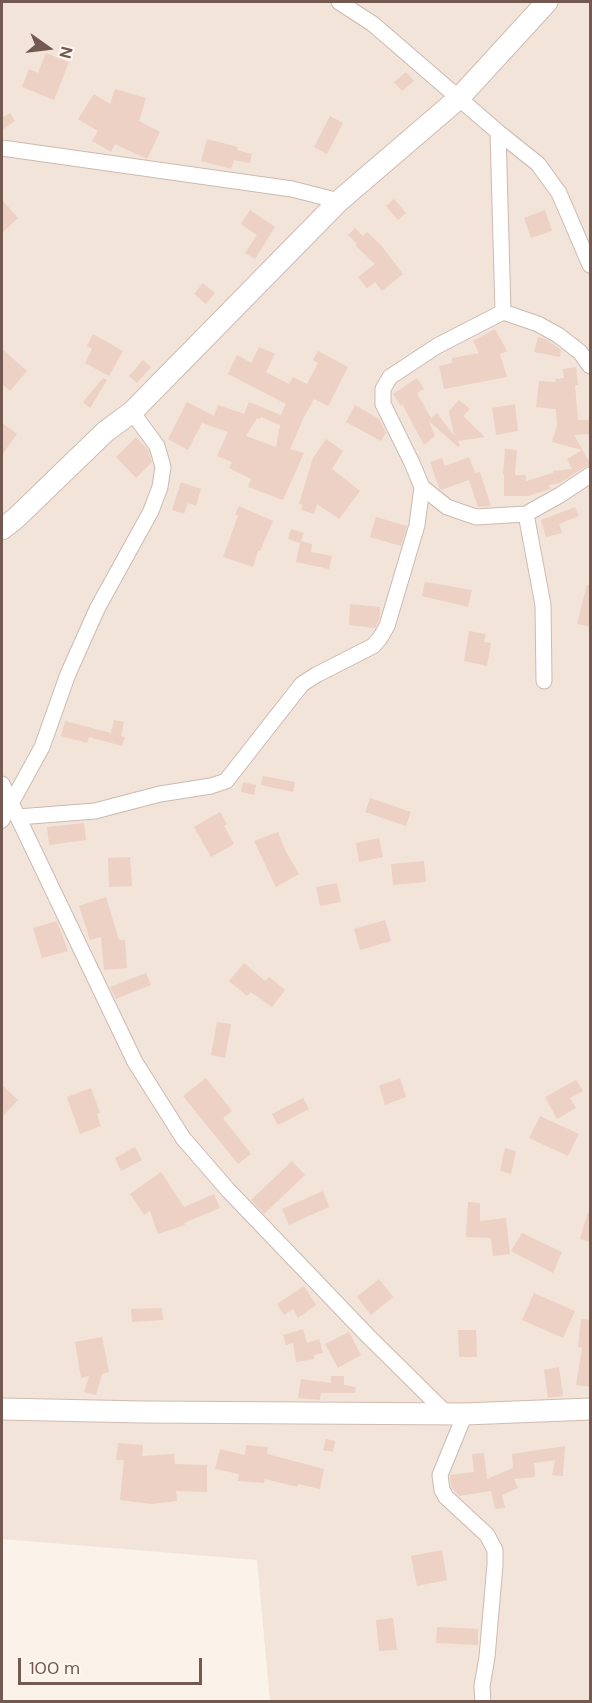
<!DOCTYPE html>
<style>
body{margin:0}
#map{position:relative;width:592px;height:1703px;overflow:hidden;background:#fbf2ea;font-family:"DM Sans",sans-serif}
canvas{display:block}
.frame{position:absolute;inset:0;border:3px solid #73594f;pointer-events:none}
.north{position:absolute;left:18px;top:18px;width:60px;height:60px;-webkit-text-stroke:4px #fdf7f0;paint-order:stroke;rotate:104deg;font-size:16px;font-weight:700;line-height:24px;text-align:center;color:#73594f}
.north::after{content:'';display:block;margin:auto;width:21px;height:27px;background:#73594f;clip-path:polygon(50% 0,100% 100%,50% 72%,0 100%)}
.scale{position:absolute;left:18px;top:1658px;width:184px;height:27px;box-sizing:border-box;border:3px solid #73594f;border-top:0;padding-left:8px;font-size:18px;line-height:21px;white-space:nowrap;color:#73594f;-webkit-text-stroke:4px #fdf7f0;paint-order:stroke}
</style>
<div id="map">
<canvas width="592" height="1703"></canvas>
<div class="frame"></div>
<div class="north">N</div>
<div class="scale">100 m</div>
</div>
<script>
const context = document.querySelector('canvas').getContext('2d');
context.lineJoin = 'round';
function fillPath(path, color) { context.fillStyle = color; context.fill(path, 'evenodd'); }
const toPath = rows => new Path2D(rows.map(r => 'M' + r).join(''));
function stroke(path, color, width, dash) { context.strokeStyle = color; context.lineWidth = width; context.lineCap = dash ? 'butt' : 'round'; context.setLineDash(dash || []); context.stroke(path); }
const residential = toPath([
 [2,2,590,2,590,1701,270,1701,257,1560,2,1539]
]);
const building = toPath([
 [46,53,69,62,54,100,22,87,29,69,38,73],
 [406,72,414,81,402,91,394,82],
 [115,89,146,98,139,121,160,132,147,159,115,144,111,152,92,141,98,131,78,119,94,94,110,104],
 [10,113,15,121,2,130,2,118],
 [330,116,343,123,327,154,314,147],
 [207,139,238,147,237,150,252,154,250,163,234,160,231,169,201,161],
 [394,199,406,213,398,220,386,206],
 [2,200,18,218,2,233],
 [250,210,275,227,255,259,245,253,257,235,241,224],
 [545,210,552,231,531,238,524,218],
 [355,228,363,236,367,232,380,244,403,274,382,291,375,282,367,288,358,277,375,264,355,245,357,244,348,235],
 [203,283,215,293,206,304,194,294],
 [495,329,507,351,500,354,507,377,444,389,439,366,452,363,452,358,479,353,473,341],
 [93,334,123,351,109,376,85,363,92,349,87,346],
 [538,337,546,339,561,350,560,357,534,352],
 [259,347,275,354,266,372,289,384,293,377,307,384,318,363,313,360,318,351,348,367,328,406,314,399,303,419,290,449,304,453,283,500,248,487,251,479,229,468,232,462,217,456,228,432,202,423,188,450,168,439,187,402,214,416,218,405,244,414,249,402,281,415,286,404,228,374,237,355,251,363],
 [261,417,280,425,276,447,246,436,257,418,260,419],
 [2,349,27,371,10,391,2,384],
 [143,360,151,367,137,383,129,376],
 [576,367,578,385,575,385,578,420,591,420,591,434,574,435,591,465,585,467,560,483,549,485,550,489,528,496,504,496,504,474,503,474,505,449,517,450,515,475,526,475,526,481,553,473,553,471,572,469,567,459,582,450,552,442,557,425,556,409,536,407,539,381,556,382,555,379,564,378,563,369],
 [103,378,107,380,90,408,83,402],
 [417,378,424,389,417,393,431,418,437,413,454,436,449,411,459,400,470,409,463,416,485,437,458,441,460,445,458,447,429,421,435,436,424,445,402,404,401,406,393,394],
 [515,404,518,431,496,435,492,408],
 [355,405,379,419,386,433,381,441,346,422],
 [2,423,17,434,2,455],
 [136,437,148,450,152,462,136,478,116,457],
 [326,439,343,451,332,469,360,491,339,519,317,504,314,514,301,510,303,505,299,504,313,458],
 [469,457,475,473,480,472,491,506,478,507,469,480,441,490,439,488,430,462,442,458,445,466],
 [181,482,201,489,196,506,188,503,184,514,172,510],
 [239,506,273,521,260,551,258,551,253,567,223,557,238,516,235,514],
 [575,507,579,516,559,524,562,533,546,537,541,520],
 [376,517,407,526,401,546,370,537],
 [291,529,304,533,301,541,312,544,311,552,332,556,329,569,296,562,300,543,288,539],
 [425,582,472,590,468,607,422,596],
 [587,585,591,585,591,627,577,624],
 [350,604,380,607,380,617,375,628,349,625],
 [469,631,486,634,484,642,491,643,487,666,464,661],
 [114,720,124,722,121,736,125,737,122,746,89,737,87,743,61,736,65,721,111,733],
 [263,776,295,782,293,792,261,785],
 [243,782,256,785,254,795,241,792],
 [370,798,411,812,406,826,365,812],
 [220,812,227,824,224,826,234,844,211,857,194,827],
 [84,823,86,840,49,845,47,827],
 [278,832,285,850,299,874,276,887,254,841],
 [379,838,383,857,359,862,356,843],
 [130,857,132,886,109,887,108,858],
 [424,861,426,882,393,885,391,864],
 [337,883,341,902,320,906,316,887],
 [106,897,119,940,125,940,127,968,104,970,101,937,90,940,79,906],
 [385,920,391,941,360,950,354,929],
 [57,921,68,951,42,958,33,928],
 [244,963,265,981,269,977,285,990,272,1007,251,992,247,996,229,981],
 [146,973,151,985,116,999,110,987],
 [217,1022,231,1024,225,1058,211,1055],
 [206,1078,232,1111,223,1118,251,1154,238,1164,183,1096],
 [400,1078,406,1097,385,1105,379,1086],
 [576,1080,583,1091,570,1098,576,1108,557,1119,545,1097],
 [2,1085,18,1100,2,1117],
 [91,1088,100,1113,97,1114,101,1126,80,1134,67,1097],
 [303,1098,309,1109,278,1125,272,1114],
 [540,1116,579,1134,568,1156,529,1138],
 [135,1147,142,1160,121,1171,115,1158],
 [505,1148,516,1151,511,1174,500,1171],
 [292,1161,305,1175,264,1214,251,1200],
 [161,1172,184,1207,214,1194,220,1208,184,1223,185,1225,158,1234,150,1211,144,1215,130,1194],
 [323,1191,329,1207,289,1225,282,1209],
 [468,1202,480,1203,480,1221,506,1218,510,1254,493,1256,491,1238,466,1237],
 [588,1212,591,1212,591,1242,580,1239],
 [522,1233,562,1252,553,1273,511,1251],
 [379,1279,393,1297,371,1315,357,1297],
 [304,1286,316,1305,298,1318,293,1309,284,1315,277,1304],
 [534,1293,575,1311,563,1338,522,1320],
 [162,1308,163,1320,132,1322,131,1309],
 [581,1319,591,1320,591,1387,576,1385,582,1348,578,1347],
 [303,1329,307,1343,319,1339,323,1353,314,1355,314,1359,296,1362,293,1343,286,1345,283,1335],
 [458,1330,476,1330,477,1357,459,1357],
 [349,1332,361,1355,338,1368,325,1344],
 [102,1337,109,1372,102,1374,96,1395,84,1392,89,1376,81,1378,75,1342],
 [559,1367,563,1396,548,1398,544,1370],
 [331,1376,344,1376,344,1385,356,1387,355,1393,321,1393,320,1400,298,1398,301,1379,331,1383],
 [326,1439,335,1441,333,1452,323,1450],
 [118,1443,143,1445,142,1456,174,1454,175,1464,207,1465,207,1492,176,1491,177,1501,151,1504,120,1500,124,1460,116,1460],
 [246,1445,268,1447,267,1454,324,1469,320,1489,298,1484,297,1487,265,1479,264,1483,238,1481,239,1474,215,1469,220,1449,245,1455],
 [565,1446,563,1476,552,1475,555,1460,534,1463,535,1477,514,1479,518,1488,502,1495,505,1508,495,1509,491,1491,459,1496,451,1487,450,1475,474,1472,472,1454,484,1453,487,1479,513,1468,512,1454],
 [442,1550,447,1580,417,1586,411,1556],
 [393,1618,397,1650,379,1651,376,1620],
 [437,1627,478,1629,478,1645,436,1643]
]);
const street = toPath([
 [339,2,373,24,498,132,538,164,559,193,590,265],
 [2,148,292,189,339,201],
 [503,312,538,324,558,335,580,352,590,366],
 [422,487,447,507,476,517,526,514,560,495,590,475],
 [526,514,543,605,544,681],
 [2,784,135,1062,183,1138,228,1190,368,1336,447,1414],
 [18,817,95,811,160,794,211,786,226,781,302,684,316,675,373,646,380,638,387,626,417,525,422,487,412,463,383,404,383,389,390,377,437,346,503,312,498,132],
 [2,820,42,747,68,674,97,609,151,511,160,487,163,467,157,446,132,412],
 [465,1414,440,1475,442,1490,446,1497,487,1535,495,1550,495,1565,487,1657,482,1686,483,1702]
]);
const secondary = toPath([
 [2,529,16,518,105,432,132,412,339,201,459,98,547,2],
 [2,1409,143,1412,465,1414,590,1409]
]);
fillPath(residential, '#f2e4d9');
fillPath(building, '#edd1c4');
stroke(street, '#ccbab0', 17);
stroke(secondary, '#d0bcb1', 23);
stroke(street, '#fff', 15);
stroke(secondary, '#fff', 21);
</script>
